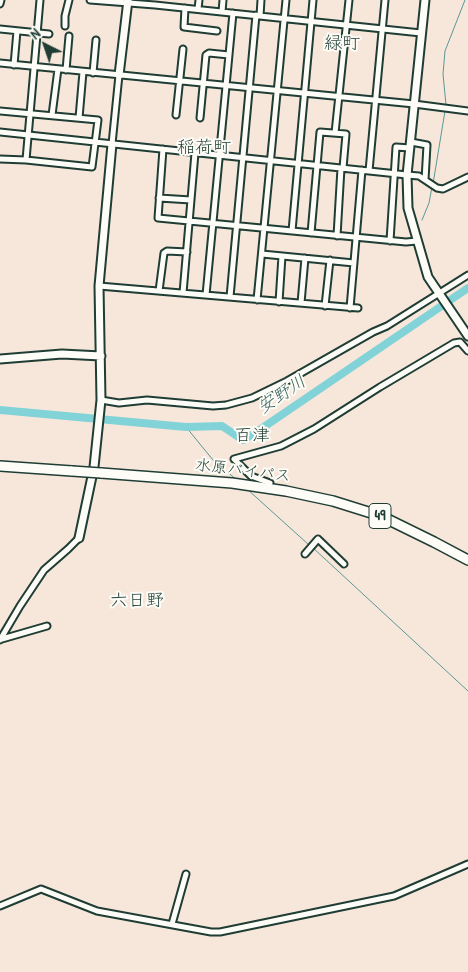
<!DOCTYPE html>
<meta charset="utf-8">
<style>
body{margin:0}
#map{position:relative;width:468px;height:972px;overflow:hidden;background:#f7e7db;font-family:"Patrick Hand",sans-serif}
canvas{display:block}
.north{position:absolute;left:20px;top:20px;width:50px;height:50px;-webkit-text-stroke:4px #fdfcf7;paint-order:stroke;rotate:319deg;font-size:14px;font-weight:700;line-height:20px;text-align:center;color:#1f3d34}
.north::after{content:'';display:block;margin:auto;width:18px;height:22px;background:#1f3d34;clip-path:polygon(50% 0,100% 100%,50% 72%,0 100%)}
</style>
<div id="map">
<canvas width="468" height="972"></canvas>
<div class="north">N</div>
</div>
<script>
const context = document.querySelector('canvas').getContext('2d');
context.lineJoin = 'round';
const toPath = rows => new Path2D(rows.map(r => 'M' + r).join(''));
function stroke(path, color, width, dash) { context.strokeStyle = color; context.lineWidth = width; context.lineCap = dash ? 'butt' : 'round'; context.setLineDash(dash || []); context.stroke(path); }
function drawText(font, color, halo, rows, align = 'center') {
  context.font = font + ' "Patrick Hand","Klee One",sans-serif'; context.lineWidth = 4; context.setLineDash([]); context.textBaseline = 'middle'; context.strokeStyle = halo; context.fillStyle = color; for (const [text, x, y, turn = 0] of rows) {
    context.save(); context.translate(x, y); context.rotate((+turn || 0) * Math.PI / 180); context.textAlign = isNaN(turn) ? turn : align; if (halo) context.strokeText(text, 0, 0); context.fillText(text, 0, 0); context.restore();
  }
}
const stream = toPath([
 [446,105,443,74,445,51,465,0],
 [433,184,445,111],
 [422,220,429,203,432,187],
 [186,427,213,460,237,480],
 [247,489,309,545],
 [312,547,468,691]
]);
const river = toPath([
 [0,410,186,427,222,426,243,440,252,435,468,288]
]);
const street = toPath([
 [90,0,155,5,421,33],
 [0,4,1,0],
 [185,8,184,27,217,31],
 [198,9,199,0],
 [222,12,223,0],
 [260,16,261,0],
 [65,26,65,16,69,0],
 [0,29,49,34],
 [0,63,414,104,468,111],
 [14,65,17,31],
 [66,70,69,36],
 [93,73,96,40],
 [0,111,98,120,92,167,26,160,0,159],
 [52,115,58,69],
 [176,115,183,49],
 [79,118,83,72],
 [200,118,206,55,209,53,229,55],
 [0,132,407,175,419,176,437,188,443,189,468,177],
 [335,133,349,0],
 [411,142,427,145,425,180],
 [112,144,119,75],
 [163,149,158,218,406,242,417,241],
 [26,160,40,0],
 [369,171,385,0],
 [159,198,191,200],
 [292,231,313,0],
 [311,233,320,132,346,134,343,168],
 [337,236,341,168],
 [390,241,396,147,410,148],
 [262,254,354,263],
 [99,286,358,308],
 [159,291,164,253,167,251,187,252],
 [183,293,195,153],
 [206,295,233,13],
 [230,297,256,15],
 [257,300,286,0],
 [279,302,282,256],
 [301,303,305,258],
 [325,306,330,260],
 [350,308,362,170],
 [101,400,119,403,147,400,213,406,226,405,252,398,287,381,373,332,387,326,468,275],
 [270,483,251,476,234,459,281,446,314,429,380,387,454,343,460,342,468,351],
 [305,554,318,539,344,564],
 [2,639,47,626],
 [0,640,20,606,44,570,68,549,79,538],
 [0,906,41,889,97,911,211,932,220,932,394,896,468,864],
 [172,924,186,874]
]);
const secondary = toPath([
 [425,0,407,175,408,208,428,277,468,336],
 [119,75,128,0],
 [0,359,62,354,101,356],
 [79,538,94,467,101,400,99,286,112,144]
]);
const highway = toPath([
 [0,466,72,471],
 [101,473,232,483,286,491,333,501,381,516,434,542,468,560]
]);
const highwayBridge = toPath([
 [72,471,101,473]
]);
const shields = [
 [380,516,22]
];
const shieldNames = [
 ["49",380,516]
];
const streetNames = [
 ["水原バイパス",243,471,7]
];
const neighbourhoodNames = [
 ["緑町",342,44],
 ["稲荷町",204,148],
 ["百津",252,436],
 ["六日野",137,601]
];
const waterNames = [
 ["安野川",282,395,-34]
];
stroke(stream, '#5a9796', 1);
stroke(river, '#82d3d8', 8);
stroke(street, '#1f3d34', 9);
stroke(secondary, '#1f3d34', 11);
stroke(highway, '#1f3d34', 12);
stroke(street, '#fdfcf7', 5);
stroke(secondary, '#fdfcf7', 7);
stroke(highway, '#fdfcf7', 9);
stroke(highwayBridge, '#1f3d34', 12, []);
stroke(highwayBridge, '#fdfcf7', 9);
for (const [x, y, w] of shields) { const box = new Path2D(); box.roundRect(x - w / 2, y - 12.5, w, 25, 4); context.fillStyle = '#fdfcf7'; context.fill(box); stroke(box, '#1f3d34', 1); }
drawText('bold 15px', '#1f3d34', null, shieldNames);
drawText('16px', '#1f3d34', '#fdfcf7', streetNames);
drawText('18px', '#1f3d34', '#fdfcf7', neighbourhoodNames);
drawText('italic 18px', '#38625d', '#fdfcf7', waterNames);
</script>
